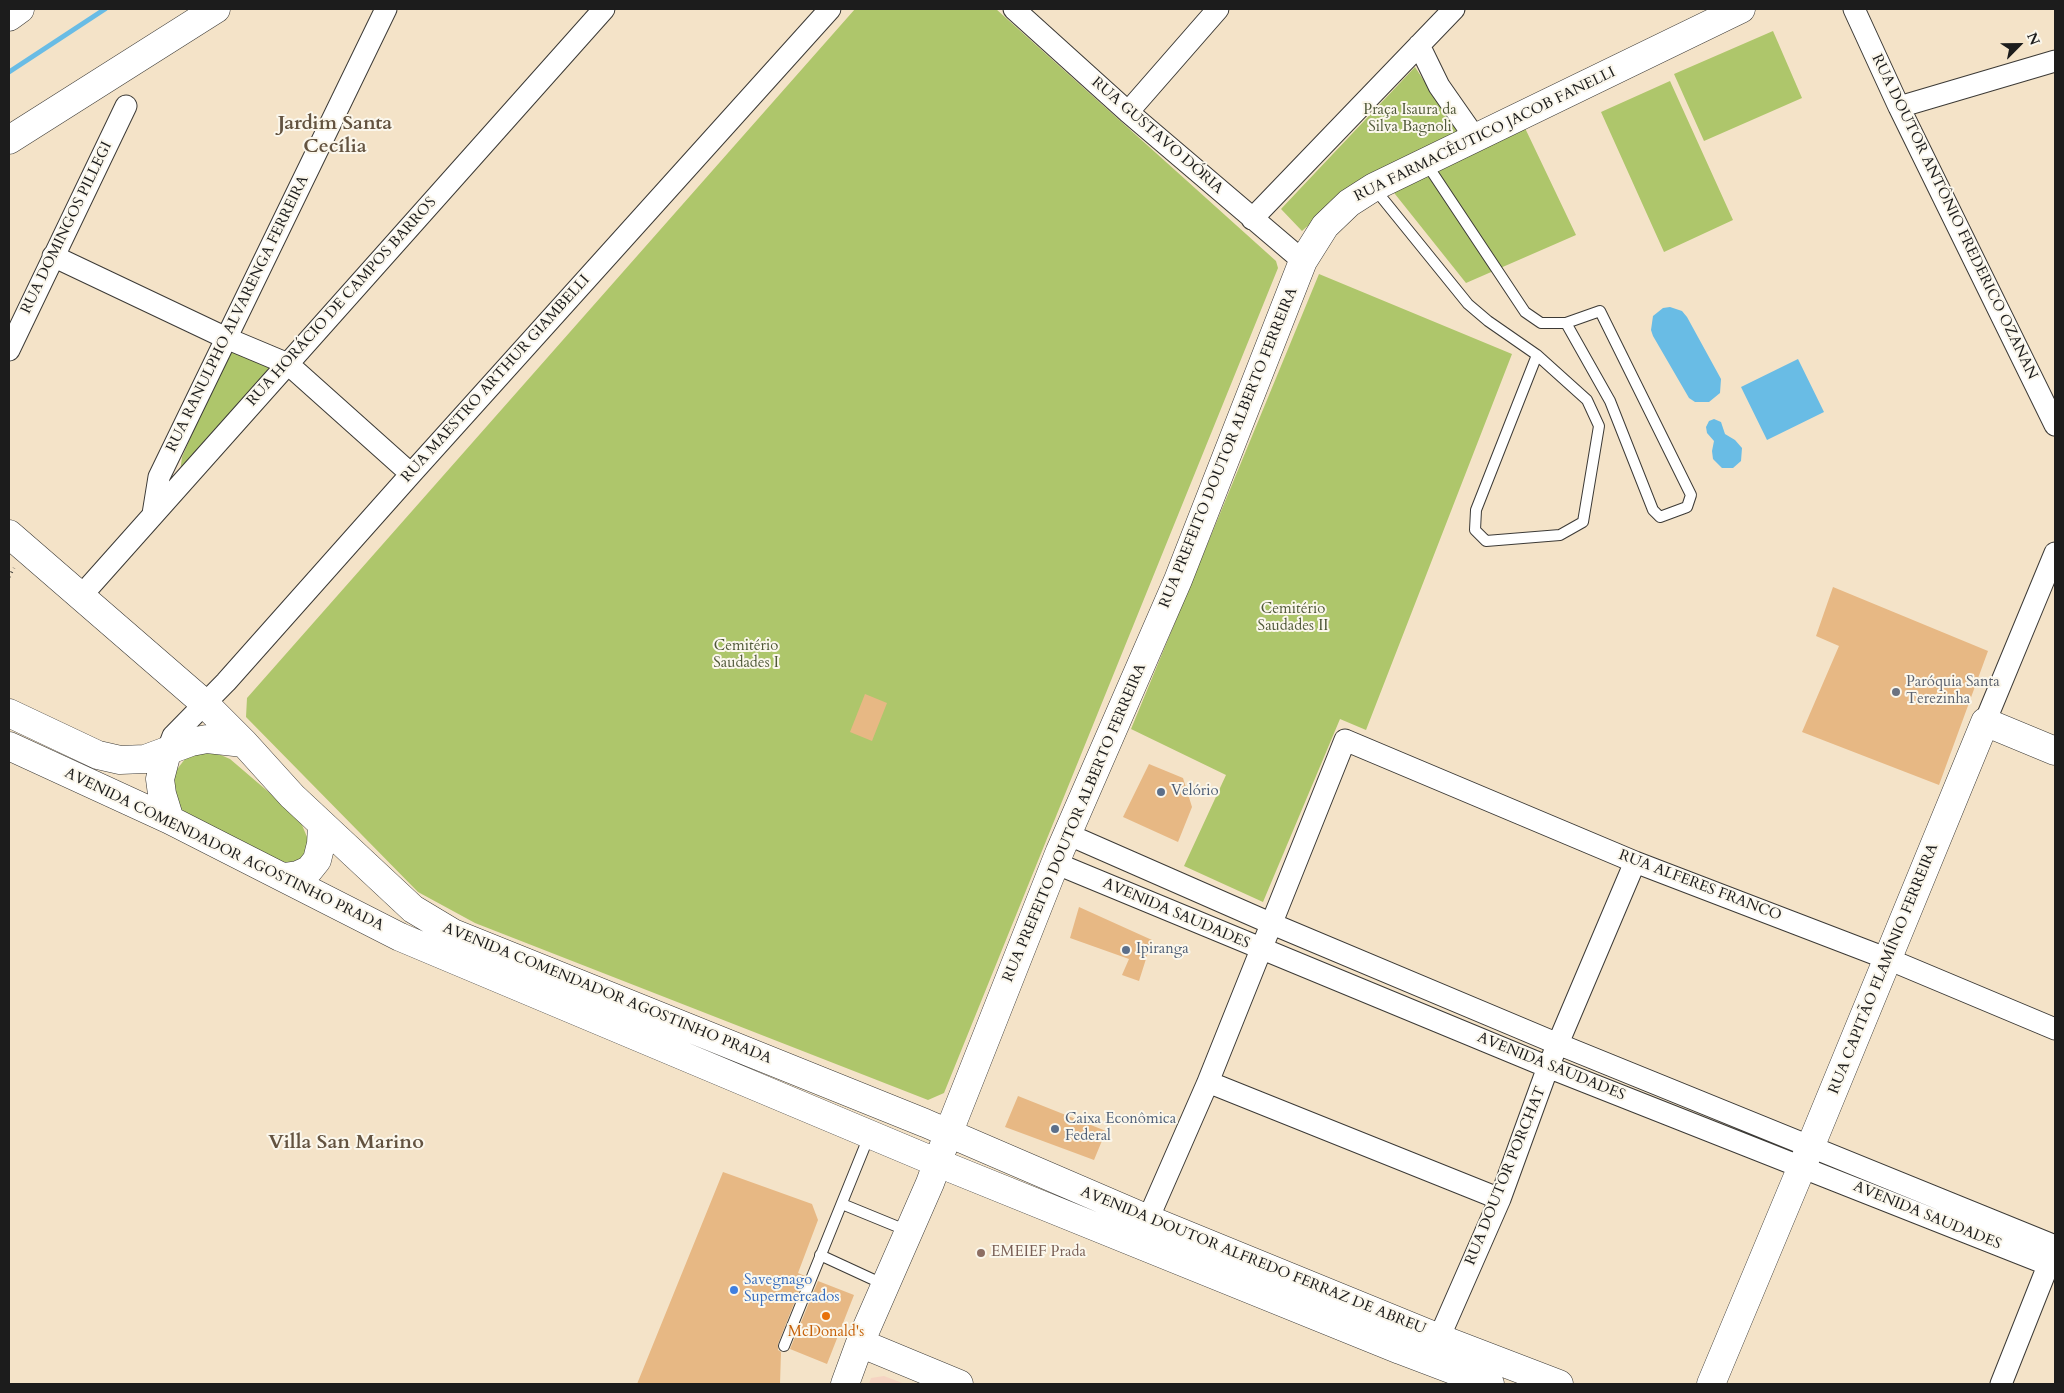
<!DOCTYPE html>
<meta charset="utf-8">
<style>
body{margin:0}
#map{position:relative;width:2064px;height:1393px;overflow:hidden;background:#f4e3c8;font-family:Cardo,serif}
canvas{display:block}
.frame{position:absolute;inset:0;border:10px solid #1c1c1c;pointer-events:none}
.north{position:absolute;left:1994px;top:20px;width:50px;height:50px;-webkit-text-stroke:4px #fbf7ec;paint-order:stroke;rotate:67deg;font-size:14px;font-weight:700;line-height:20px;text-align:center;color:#1c1c1c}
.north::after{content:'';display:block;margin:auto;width:18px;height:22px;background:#1c1c1c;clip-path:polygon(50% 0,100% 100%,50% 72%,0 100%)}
</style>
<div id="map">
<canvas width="2064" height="1393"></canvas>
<div class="frame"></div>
<div class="north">N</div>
</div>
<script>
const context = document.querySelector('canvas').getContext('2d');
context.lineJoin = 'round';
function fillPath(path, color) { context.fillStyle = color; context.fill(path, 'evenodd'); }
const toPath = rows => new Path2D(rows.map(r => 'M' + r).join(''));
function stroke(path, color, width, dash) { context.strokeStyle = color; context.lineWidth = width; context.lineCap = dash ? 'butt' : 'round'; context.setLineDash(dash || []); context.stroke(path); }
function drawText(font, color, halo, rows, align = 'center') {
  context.font = font + ' Cardo,serif'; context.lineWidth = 4; context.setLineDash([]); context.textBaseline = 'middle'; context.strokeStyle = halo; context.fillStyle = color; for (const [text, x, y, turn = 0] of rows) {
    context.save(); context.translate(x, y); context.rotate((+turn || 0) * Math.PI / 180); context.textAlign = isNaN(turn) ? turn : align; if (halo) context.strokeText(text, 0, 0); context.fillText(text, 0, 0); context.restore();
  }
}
const built = toPath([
 [884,1376,905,1384,869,1384,871,1378]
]);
const green = toPath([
 [855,9,996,9,1276,261,1278,268,944,1093,928,1100,475,923,418,892,246,717,247,698],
 [1773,31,1802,98,1704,141,1674,74],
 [1415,67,1458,133,1357,182,1302,231,1281,209],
 [1670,81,1733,220,1664,252,1601,112],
 [1524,126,1576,235,1466,283,1391,189],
 [1319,274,1512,354,1366,730,1340,719,1263,902,1184,866,1226,775,1131,729],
 [231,344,276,363,180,472,182,457],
 [203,751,216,753,230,759,299,818,310,844,308,852,292,868,177,814,171,777,185,759]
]);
const water = toPath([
 [1670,307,1682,311,1687,317,1721,379,1720,393,1709,402,1695,402,1689,398,1653,336,1651,330,1653,316,1663,308],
 [1798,359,1824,412,1767,440,1741,387],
 [1714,419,1721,422,1725,434,1735,440,1742,448,1741,461,1733,468,1722,468,1713,459,1712,451,1714,441,1707,433,1706,427,1709,421]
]);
const stream = toPath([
 [9,72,105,9]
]);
const building = toPath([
 [1833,587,1988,651,1939,785,1802,732,1839,646,1816,636],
 [865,694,887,703,872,741,850,732],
 [1149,764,1183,778,1192,807,1178,842,1123,817],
 [1079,907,1152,940,1139,981,1122,975,1129,959,1070,938],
 [1018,1096,1106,1131,1094,1160,1005,1127],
 [723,1172,812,1204,818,1220,798,1273,805,1276,778,1344,778,1350,781,1352,780,1384,637,1384],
 [818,1281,854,1295,827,1364,790,1349]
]);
const path = toPath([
 [9,577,14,568]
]);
const lane = toPath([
 [1426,163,1525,312,1541,323,1566,323,1600,311,1691,495,1687,507,1660,517,1653,510,1610,401,1566,323],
 [1374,188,1468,304,1488,321,1537,355,1587,400,1599,426,1583,522,1560,535,1486,541,1475,530,1476,510,1537,355],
 [842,1204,908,1231],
 [820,1255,885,1285],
 [784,1346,869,1136]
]);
const street = toPath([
 [1014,9,1128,112,1303,261],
 [1854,9,1899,107,2055,425],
 [1419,45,1439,86,1476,139],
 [1899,107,2055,61],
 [1128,112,1218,9],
 [1252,219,1454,9],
 [53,256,226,338,288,364,411,474],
 [9,350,126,106],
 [153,514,159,477,386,9],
 [81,596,604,9],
 [1985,722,2055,553],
 [167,752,173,736,226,682,411,474,830,9],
 [1067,834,1270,923,1558,1044,2055,1246],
 [1055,863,1548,1067,2049,1265,2055,1264],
 [1208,1082,1500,1199],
 [1148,1219,1208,1082,1345,740,1635,862,1888,959,2055,1029],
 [1431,1349,1435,1346,1439,1338,1500,1199,1548,1067,1635,862],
 [2001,1384,2053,1253]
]);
const secondary = toPath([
 [9,534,204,703,244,743],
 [9,713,98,755,120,760,145,759,191,742,207,739,244,743,292,796,413,909,453,933,925,1123,1148,1219,1439,1338,1559,1384],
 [9,746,170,820,400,937,938,1163,1400,1350,1490,1384],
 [167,752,160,779,162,794,170,820],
 [284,877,298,875,309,870,317,860,321,844,322,825],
 [860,1343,959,1384],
 [845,1384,860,1343,930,1183,948,1134,1060,851,1178,580,1303,261,1325,226,1349,203,1374,187,1741,9],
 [1711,1384,1811,1145,1985,722,2055,751]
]);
const primary = toPath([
 [9,17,20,9],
 [9,140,216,9]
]);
const markers = [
 [1896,692,5,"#6b7280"],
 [1161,792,5,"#5c6f8a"],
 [1126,950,5,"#5c6f8a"],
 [1055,1129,5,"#5c6f8a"],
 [981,1253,5,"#8d6e63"],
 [734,1290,5,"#3f7fe0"],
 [826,1316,5,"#e8710a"]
];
const parkNames = [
 ["Praça Isaura da",1410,111],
 ["Silva Bagnoli",1410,128],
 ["Cemitério",1293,610],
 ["Saudades II",1293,627],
 ["Cemitério",746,647],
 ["Saudades I",746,664]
];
const streetNames = [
 ["RUA FARMACÊUTICO JACOB FANELLI",1485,135,-26],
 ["RUA GUSTAVO DÓRIA",1157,136,41],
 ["RUA DOUTOR ANTÔNIO FREDERICO OZANAN",1954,217,64],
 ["RUA DOMINGOS PILLEGI",67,228,-64],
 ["RUA HORÁCIO DE CAMPOS BARROS",342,302,-48],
 ["RUA RANULPHO ALVARENGA FERREIRA",238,314,-64],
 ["RUA MAESTRO ARTHUR GIAMBELLI",496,379,-48],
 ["RUA PREFEITO DOUTOR ALBERTO FERREIRA",1229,448,-68],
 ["RUA PREFEITO DOUTOR ALBERTO FERREIRA",1075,823,-67],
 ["AVENIDA COMENDADOR AGOSTINHO PRADA",224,850,26],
 ["RUA ALFERES FRANCO",1700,886,21],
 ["AVENIDA SAUDADES",1176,914,23],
 ["RUA CAPITÃO FLAMÍNIO FERREIRA",1884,969,-68],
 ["AVENIDA COMENDADOR AGOSTINHO PRADA",607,994,22],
 ["AVENIDA SAUDADES",1551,1067,22],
 ["RUA DOUTOR PORCHAT",1506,1176,-68],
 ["AVENIDA SAUDADES",1927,1216,22],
 ["AVENIDA DOUTOR ALFREDO FERRAZ DE ABREU",1253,1261,22]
];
const worshipNames = [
 ["Paróquia Santa",1906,683],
 ["Terezinha",1906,700]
];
const serviceNames = [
 ["Velório",1171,792],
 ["Ipiranga",1136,950],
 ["Caixa Econômica",1065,1120],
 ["Federal",1065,1137]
];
const educationNames = [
 ["EMEIEF Prada",991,1253]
];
const shopNames = [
 ["Savegnago",744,1281],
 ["Supermercados",744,1298]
];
const foodNames = [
 ["McDonald's",826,1333]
];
const districtNames = [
 ["Jardim Santa",335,124],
 ["Cecília",335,147],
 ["Villa San Marino",346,1143]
];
fillPath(built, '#f5d3c2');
fillPath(green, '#aec66b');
fillPath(water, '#69bce5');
stroke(stream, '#69bce5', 5);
fillPath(building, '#e7b884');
stroke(lane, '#3c3a36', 12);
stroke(street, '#3c3a36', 23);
stroke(secondary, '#3c3a36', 29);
stroke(primary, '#3c3a36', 29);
stroke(path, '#3c3a36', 3, [1, 4]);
stroke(lane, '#fff', 10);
stroke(street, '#fff', 21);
stroke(secondary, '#fff', 28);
stroke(primary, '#fff', 28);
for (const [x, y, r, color] of markers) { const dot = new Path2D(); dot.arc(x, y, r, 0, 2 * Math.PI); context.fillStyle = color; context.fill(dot); stroke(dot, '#fbf7ec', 2); }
drawText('15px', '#4f5838', '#fbf7ec', parkNames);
drawText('15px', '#1c1c1c', '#fbf7ec', streetNames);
drawText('15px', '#5b616d', '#fbf7ec', worshipNames, 'left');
drawText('15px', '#4e5e75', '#fbf7ec', serviceNames, 'left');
drawText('15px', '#785e54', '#fbf7ec', educationNames, 'left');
drawText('15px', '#366cbe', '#fbf7ec', shopNames, 'left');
drawText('15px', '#c56008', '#fbf7ec', foodNames);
drawText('bold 20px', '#635340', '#fbf7ec', districtNames);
</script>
